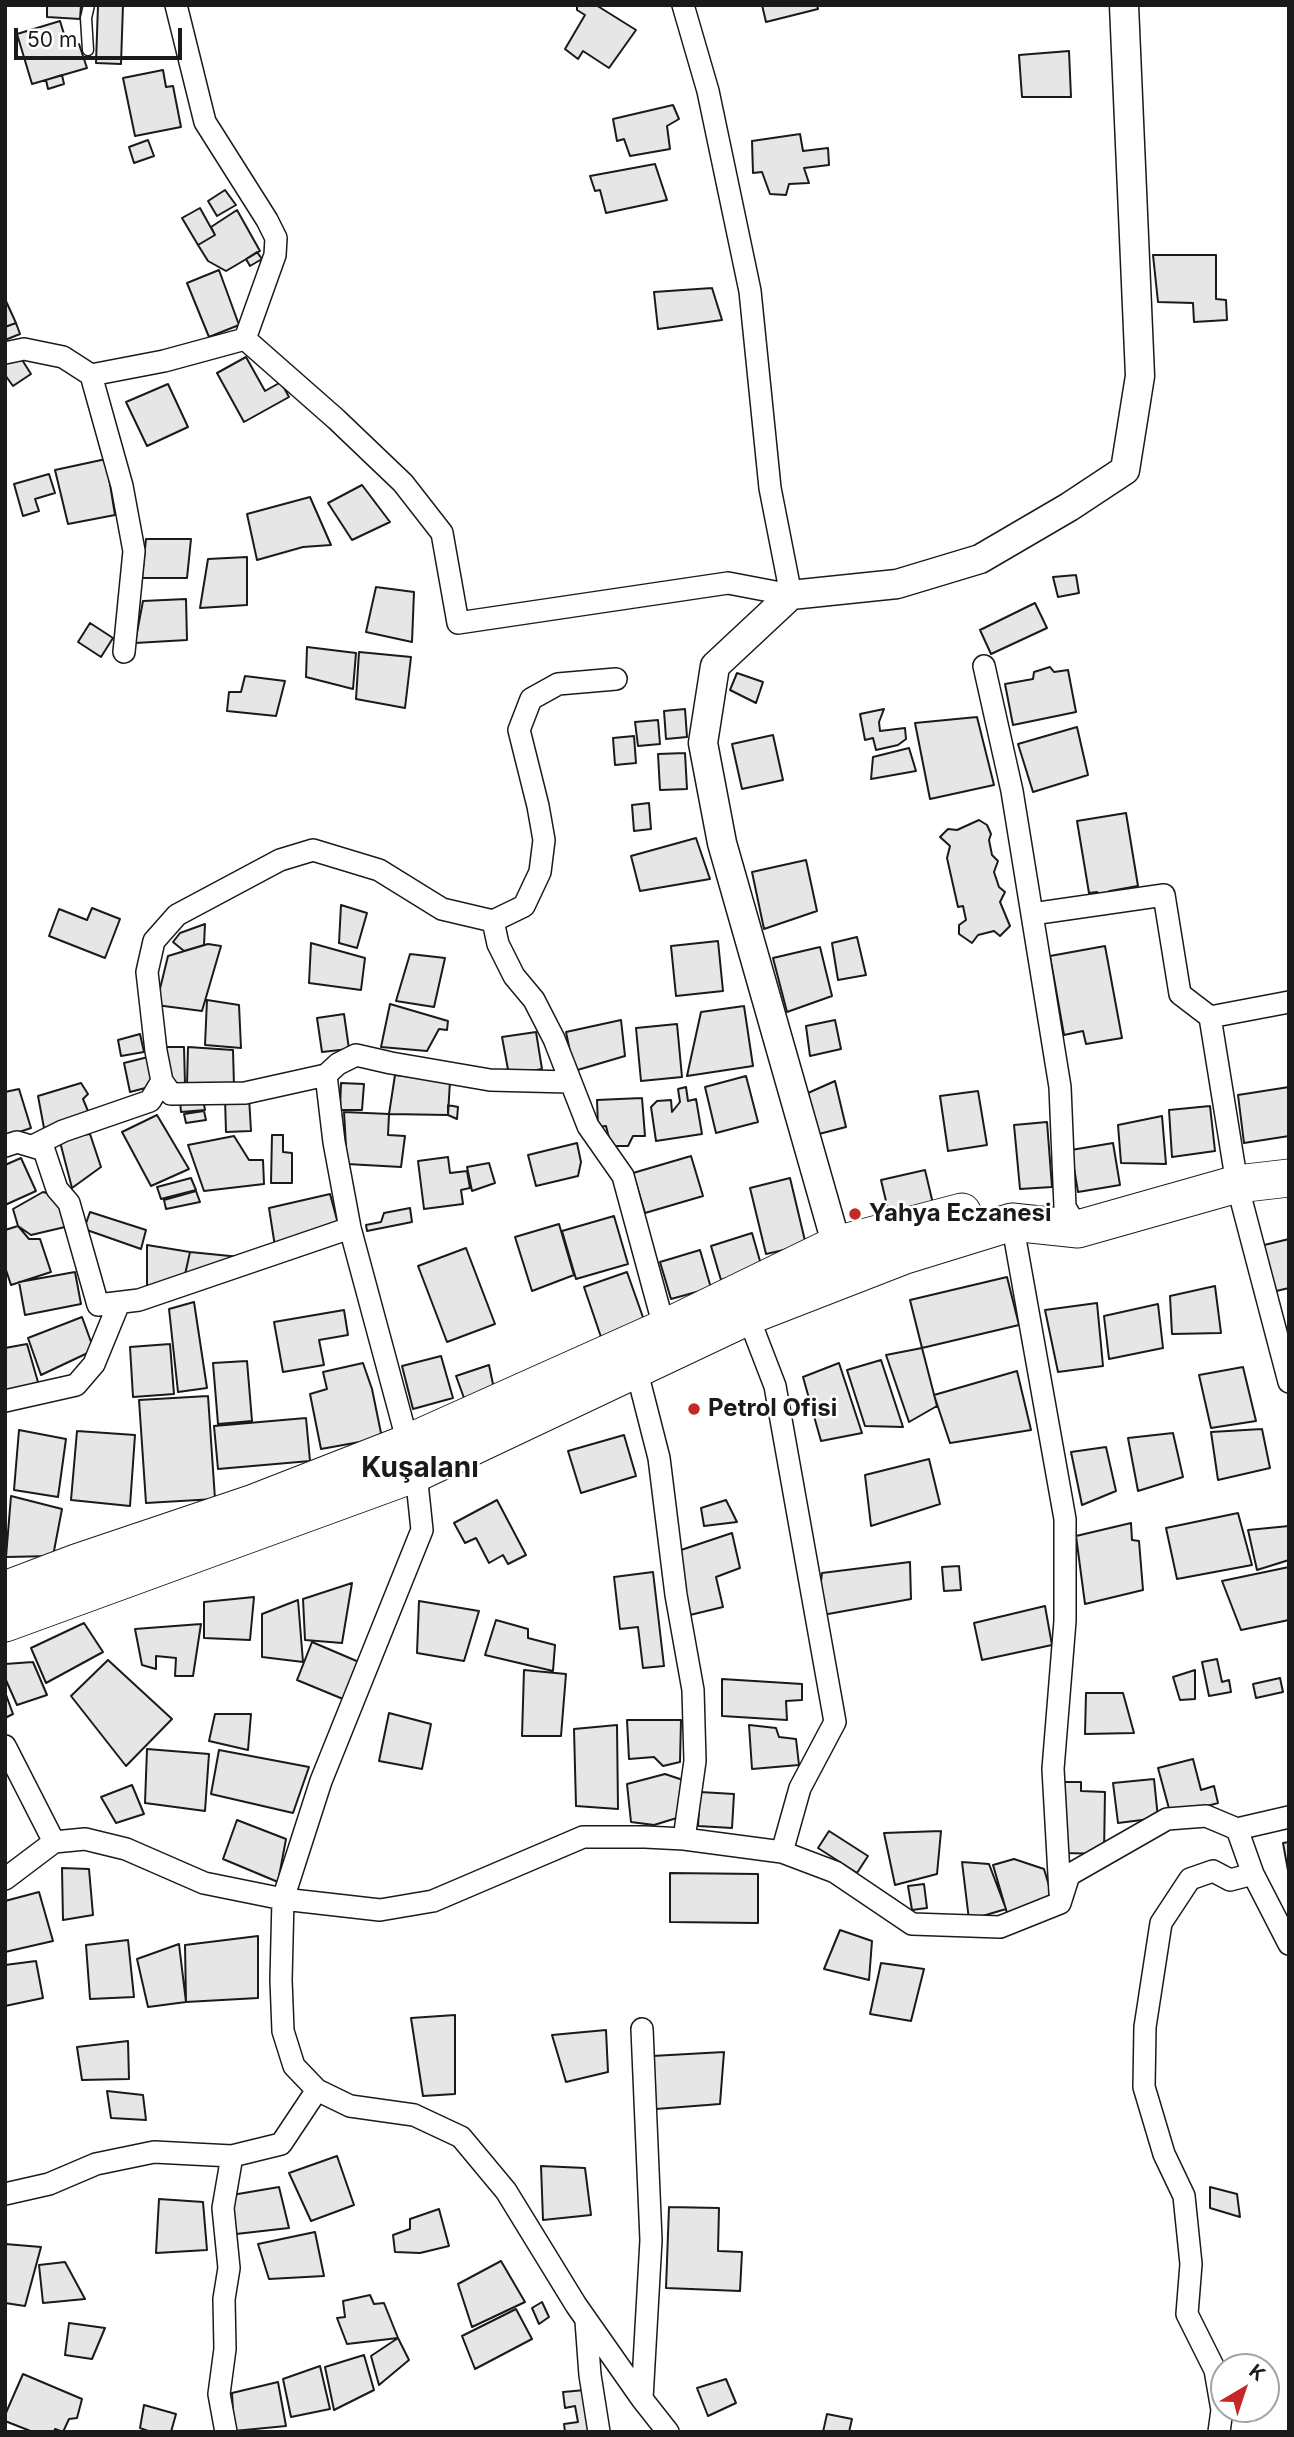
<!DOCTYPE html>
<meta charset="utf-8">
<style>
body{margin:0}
#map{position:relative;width:1294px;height:2437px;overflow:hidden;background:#fff;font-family:Inter,sans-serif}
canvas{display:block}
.frame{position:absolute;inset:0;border:7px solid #1a1a1a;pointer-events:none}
.north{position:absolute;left:1210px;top:2353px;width:70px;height:70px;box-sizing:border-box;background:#fff;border:2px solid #a3a3a3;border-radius:50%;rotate:39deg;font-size:19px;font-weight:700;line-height:28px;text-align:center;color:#1a1a1a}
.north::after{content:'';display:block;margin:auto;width:24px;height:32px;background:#c62828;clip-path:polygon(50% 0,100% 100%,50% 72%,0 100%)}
.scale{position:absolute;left:14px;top:28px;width:168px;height:32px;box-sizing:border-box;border:4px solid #1a1a1a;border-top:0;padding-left:9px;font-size:21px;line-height:24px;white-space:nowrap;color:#1a1a1a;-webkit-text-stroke:5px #fff;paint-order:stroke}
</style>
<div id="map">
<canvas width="1294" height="2437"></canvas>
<div class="frame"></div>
<div class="north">K</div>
<div class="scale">50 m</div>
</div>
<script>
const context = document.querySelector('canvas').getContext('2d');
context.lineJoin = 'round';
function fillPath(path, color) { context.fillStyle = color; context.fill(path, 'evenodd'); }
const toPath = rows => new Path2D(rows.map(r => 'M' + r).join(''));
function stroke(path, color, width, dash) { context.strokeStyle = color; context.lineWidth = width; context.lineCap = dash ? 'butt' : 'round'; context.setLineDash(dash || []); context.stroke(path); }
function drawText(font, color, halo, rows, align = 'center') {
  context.font = font + ' Inter,sans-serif'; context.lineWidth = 5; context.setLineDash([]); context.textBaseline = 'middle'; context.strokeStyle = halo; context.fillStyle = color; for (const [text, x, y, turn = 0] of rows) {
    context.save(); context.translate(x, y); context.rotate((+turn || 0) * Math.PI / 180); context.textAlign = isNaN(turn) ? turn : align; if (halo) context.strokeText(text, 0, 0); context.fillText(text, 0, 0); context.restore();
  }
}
const building = toPath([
 [47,5,81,5,80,19,47,17,47,5],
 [98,5,123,5,121,64,96,63,98,5],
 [577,5,596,5,636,30,609,68,583,51,578,59,565,49,585,15,577,10,577,5],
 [762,5,817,5,818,9,766,22,762,5],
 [60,21,68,47,79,44,87,68,32,84,17,34,60,21],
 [1069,51,1071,97,1022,97,1019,55,1069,51],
 [163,70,166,87,173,86,181,127,135,136,123,78,163,70],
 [62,75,64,84,48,89,46,80,62,75],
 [673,105,679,119,667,126,670,149,630,156,624,139,617,141,613,119,673,105],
 [800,134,803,151,828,148,829,165,804,168,809,183,789,184,786,195,770,194,762,172,753,173,752,141,800,134],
 [148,140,154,156,134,163,129,147,148,140],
 [655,164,667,200,606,213,600,190,595,191,590,176,655,164],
 [225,190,236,205,217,216,208,201,225,190],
 [200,208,215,235,198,245,182,218,200,208],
 [237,210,260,251,226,271,208,261,198,245,215,235,211,227,237,210],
 [257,252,262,259,250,266,246,259,257,252],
 [1153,255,1216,255,1216,299,1226,300,1227,320,1194,322,1193,303,1158,302,1153,255],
 [219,270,239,325,209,337,187,283,219,270],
 [712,288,722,320,658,329,654,292,712,288],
 [5,299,16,323,5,327,5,299],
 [16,323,20,334,5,340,5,327,16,323],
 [19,355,31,374,13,386,5,375,5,364,19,355],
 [246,357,265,391,281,382,289,397,244,422,217,373,246,357],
 [168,384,188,427,147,446,126,402,168,384],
 [106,459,115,515,68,524,55,470,106,459],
 [49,474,55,493,35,499,39,511,23,516,14,484,49,474],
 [362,485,390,522,352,540,328,503,362,485],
 [310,497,331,545,303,547,257,560,247,514,310,497],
 [146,539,191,539,187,578,142,578,146,539],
 [247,557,247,605,200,608,208,559,247,557],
 [1076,575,1079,593,1058,597,1053,577,1076,575],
 [376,587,414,592,412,642,366,632,376,587],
 [186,599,187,640,135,643,143,601,186,599],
 [1035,603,1047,628,991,654,980,630,1035,603],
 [90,623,113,638,101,657,78,642,90,623],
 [307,647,356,653,353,689,306,677,307,647],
 [359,652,411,657,405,708,356,699,359,652],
 [1050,667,1054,672,1068,670,1076,712,1013,725,1005,684,1033,679,1034,672,1050,667],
 [737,673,763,682,756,703,730,690,737,673],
 [245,676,285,681,276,716,227,711,229,692,241,692,245,676],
 [685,709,687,737,666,739,664,711,685,709],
 [884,709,879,722,880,731,905,728,906,739,898,745,876,750,873,738,865,740,860,714,884,709],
 [977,717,994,785,930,799,915,723,977,717],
 [658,720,660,744,638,746,635,722,658,720],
 [1077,727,1088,775,1033,792,1018,744,1077,727],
 [773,735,783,780,742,789,732,744,773,735],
 [634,736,636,763,615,765,613,738,634,736],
 [909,748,916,771,871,779,873,757,909,748],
 [685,753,687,789,660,790,658,754,685,753],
 [649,803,651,829,634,831,632,805,649,803],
 [1126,813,1138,886,1110,891,1101,895,1097,892,1089,893,1077,821,1126,813],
 [979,820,987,825,991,834,989,840,992,855,998,861,994,872,999,887,1005,892,1000,902,1010,926,1000,936,994,931,978,935,972,943,959,934,959,925,966,920,963,906,958,907,947,858,950,846,940,837,948,829,957,830,979,820],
 [696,838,710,879,640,891,631,856,696,838],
 [806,860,817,911,764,929,752,872,806,860],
 [341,905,367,913,357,948,339,943,341,905],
 [92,908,120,919,105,958,49,936,59,909,87,920,92,908],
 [205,924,204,945,184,951,173,942,180,933,205,924],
 [857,937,866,975,838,980,832,943,857,937],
 [718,941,723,991,676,996,671,946,718,941],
 [311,943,365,958,361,990,309,983,311,943],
 [208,944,221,946,202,1011,156,1005,168,956,208,944],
 [1105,946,1122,1038,1086,1044,1083,1031,1064,1035,1050,956,1105,946],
 [820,947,832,996,787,1012,773,958,820,947],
 [410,954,445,958,434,1007,396,1001,410,954],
 [207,1000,239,1005,241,1048,205,1045,207,1000],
 [390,1004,448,1021,447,1030,439,1029,427,1051,381,1047,390,1004],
 [744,1006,753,1066,687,1076,701,1012,744,1006],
 [344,1014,349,1049,322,1052,317,1018,344,1014],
 [621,1020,625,1056,574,1071,566,1032,621,1020],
 [835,1020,841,1049,810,1056,806,1026,835,1020],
 [677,1024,682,1077,641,1081,636,1028,677,1024],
 [536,1032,542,1069,509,1075,502,1037,536,1032],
 [140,1034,144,1052,121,1056,118,1040,140,1034],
 [162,1047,184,1047,185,1084,170,1083,162,1047],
 [188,1047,233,1050,234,1086,187,1085,188,1047],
 [148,1057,153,1086,130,1092,124,1063,148,1057],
 [395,1075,450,1081,448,1115,389,1114,395,1075],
 [746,1076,758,1122,716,1133,705,1087,746,1076],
 [835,1081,846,1127,815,1135,808,1093,835,1081],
 [81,1083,88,1094,83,1099,90,1116,44,1128,38,1096,81,1083],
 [341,1083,364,1084,362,1110,340,1110,341,1083],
 [686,1087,688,1101,696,1099,702,1134,656,1141,651,1107,657,1101,671,1100,672,1112,680,1102,678,1089,686,1087],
 [1289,1087,1289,1136,1244,1143,1238,1095,1289,1087],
 [19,1089,31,1128,5,1137,5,1092,19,1089],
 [978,1091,987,1145,948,1151,940,1096,978,1091],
 [249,1097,251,1131,226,1132,225,1098,249,1097],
 [642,1098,645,1136,633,1136,628,1146,611,1146,606,1126,598,1127,597,1100,642,1098],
 [203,1099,205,1110,181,1112,180,1100,203,1099],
 [448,1105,458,1107,457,1119,448,1115,448,1105],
 [1210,1106,1215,1151,1172,1157,1169,1110,1210,1106],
 [204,1111,206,1120,186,1123,184,1114,204,1111],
 [344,1112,389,1114,388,1135,405,1136,401,1167,347,1164,344,1112],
 [157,1115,189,1169,151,1186,122,1132,157,1115],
 [1162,1116,1166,1164,1121,1163,1118,1125,1162,1116],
 [1047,1122,1052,1187,1020,1189,1014,1125,1047,1122],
 [90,1134,101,1167,72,1188,59,1138,90,1134],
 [272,1135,283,1135,283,1152,292,1153,292,1183,271,1183,272,1135],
 [234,1136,249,1160,263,1160,264,1184,204,1191,188,1145,234,1136],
 [577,1143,581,1162,578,1176,536,1186,528,1155,577,1143],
 [1113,1143,1120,1185,1078,1192,1071,1150,1113,1143],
 [691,1156,703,1196,645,1213,633,1173,691,1156],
 [448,1157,450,1173,467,1171,470,1188,461,1190,463,1204,424,1209,418,1161,448,1157],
 [21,1158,36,1191,5,1205,5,1165,21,1158],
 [489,1163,495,1183,472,1191,467,1167,489,1163],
 [925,1170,934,1208,890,1218,881,1180,925,1170],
 [191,1178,196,1190,161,1199,157,1187,191,1178],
 [790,1178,806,1245,766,1254,750,1188,790,1178],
 [196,1191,200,1202,166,1209,164,1200,196,1191],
 [43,1192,58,1196,65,1227,31,1235,18,1226,13,1209,43,1192],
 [330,1194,340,1231,276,1253,269,1208,330,1194],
 [410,1208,412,1222,367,1231,366,1225,381,1222,384,1213,410,1208],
 [90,1212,146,1230,141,1249,84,1229,90,1212],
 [614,1216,628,1264,576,1279,562,1231,614,1216],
 [559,1224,574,1275,532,1291,515,1237,559,1224],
 [18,1226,29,1239,40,1239,51,1272,11,1285,5,1267,5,1230,18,1226],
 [752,1233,762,1268,721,1280,711,1246,752,1233],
 [1289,1239,1289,1288,1272,1292,1260,1246,1289,1239],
 [147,1245,190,1252,184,1279,147,1289,147,1245],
 [466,1248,495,1324,447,1342,418,1266,466,1248],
 [700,1250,711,1288,671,1299,660,1262,700,1250],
 [190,1252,240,1257,184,1279,190,1252],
 [75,1272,81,1304,25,1315,19,1282,75,1272],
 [627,1272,645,1323,601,1337,584,1287,627,1272],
 [1007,1277,1019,1325,922,1348,910,1300,1007,1277],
 [1215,1286,1221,1333,1172,1334,1170,1296,1215,1286],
 [194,1302,207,1388,178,1392,169,1309,194,1302],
 [1097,1303,1103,1366,1058,1372,1045,1310,1097,1303],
 [1158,1304,1163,1348,1109,1359,1104,1316,1158,1304],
 [344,1310,348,1335,319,1340,324,1365,283,1372,274,1322,344,1310],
 [82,1317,94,1350,41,1375,28,1338,82,1317],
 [27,1344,40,1389,5,1393,5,1348,27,1344],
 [170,1344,174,1394,133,1397,130,1347,170,1344],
 [922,1348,937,1406,909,1422,886,1355,922,1348],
 [441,1356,453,1398,413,1409,402,1366,441,1356],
 [881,1360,903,1427,865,1426,847,1370,881,1360],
 [247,1361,252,1421,218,1424,213,1363,247,1361],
 [363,1363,372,1389,382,1438,321,1449,310,1394,327,1389,323,1372,363,1363],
 [839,1363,862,1433,821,1441,803,1377,839,1363],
 [489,1365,494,1389,464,1398,456,1376,489,1365],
 [1243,1367,1256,1421,1211,1428,1199,1375,1243,1367],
 [1017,1371,1031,1430,950,1443,934,1395,1017,1371],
 [208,1396,215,1499,146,1503,139,1400,208,1396],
 [306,1418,310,1461,218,1469,214,1426,306,1418],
 [1262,1429,1270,1468,1218,1480,1211,1432,1262,1429],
 [19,1430,66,1439,58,1497,14,1490,19,1430],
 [77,1431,135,1435,130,1506,71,1500,77,1431],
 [1173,1433,1183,1477,1138,1491,1128,1438,1173,1433],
 [624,1435,636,1476,581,1493,568,1451,624,1435],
 [1106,1447,1116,1491,1082,1505,1071,1452,1106,1447],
 [929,1459,940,1504,871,1526,865,1475,929,1459],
 [11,1496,62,1509,53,1556,6,1557,11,1496],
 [497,1500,526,1555,508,1564,503,1555,489,1563,476,1538,465,1543,454,1523,497,1500],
 [726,1500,737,1522,704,1526,701,1508,726,1500],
 [1238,1513,1252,1565,1177,1579,1166,1528,1238,1513],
 [1131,1523,1132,1540,1139,1541,1143,1590,1085,1604,1076,1536,1131,1523],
 [1289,1526,1289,1560,1257,1570,1248,1530,1289,1526],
 [732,1533,740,1568,716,1577,723,1607,690,1615,678,1551,732,1533],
 [910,1562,911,1599,817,1616,822,1573,910,1562],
 [959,1566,961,1590,944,1591,942,1567,959,1566],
 [1289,1567,1289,1620,1241,1630,1222,1581,1289,1567],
 [653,1572,664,1666,643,1668,638,1627,620,1629,614,1577,653,1572],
 [352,1583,342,1643,305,1640,303,1599,352,1583],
 [254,1597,250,1640,204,1638,204,1602,254,1597],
 [298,1600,303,1662,262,1657,262,1614,298,1600],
 [419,1601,479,1611,464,1661,417,1653,419,1601],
 [1045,1606,1052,1645,982,1660,974,1623,1045,1606],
 [496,1620,528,1629,528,1638,555,1645,553,1671,485,1655,496,1620],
 [84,1623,103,1652,46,1683,31,1648,84,1623],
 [201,1624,193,1676,175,1676,176,1658,156,1656,156,1669,142,1665,135,1629,201,1624],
 [312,1642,359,1662,343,1699,297,1680,312,1642],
 [1217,1659,1222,1682,1229,1680,1231,1692,1209,1696,1202,1662,1217,1659],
 [108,1660,172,1719,126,1766,71,1696,108,1660],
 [33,1662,47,1695,17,1705,5,1678,5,1664,33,1662],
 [524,1670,566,1674,561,1736,522,1736,524,1670],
 [1195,1670,1195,1699,1180,1700,1173,1677,1195,1670],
 [1280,1678,1283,1692,1256,1698,1253,1684,1280,1678],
 [722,1679,802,1684,802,1700,786,1701,787,1720,722,1716,722,1679],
 [5,1692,13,1714,5,1718,5,1692],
 [1086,1693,1123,1693,1134,1733,1085,1734,1086,1693],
 [389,1713,431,1724,422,1769,379,1761,389,1713],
 [215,1714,251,1714,248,1750,209,1741,215,1714],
 [627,1720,681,1720,680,1762,663,1766,654,1757,629,1759,627,1720],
 [617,1725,618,1809,576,1806,574,1729,617,1725],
 [749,1725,776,1728,779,1737,796,1739,799,1765,752,1769,749,1725],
 [147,1749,209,1754,205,1811,145,1803,147,1749],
 [219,1750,309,1767,293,1813,211,1794,219,1750],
 [1193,1759,1201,1790,1214,1786,1218,1803,1171,1816,1158,1768,1193,1759],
 [665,1774,683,1780,680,1817,654,1825,631,1822,627,1784,665,1774],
 [1154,1779,1158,1818,1118,1823,1113,1783,1154,1779],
 [1061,1782,1081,1782,1081,1791,1105,1792,1104,1854,1064,1853,1061,1782],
 [132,1785,144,1814,116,1823,101,1797,132,1785],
 [700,1792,734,1794,732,1828,698,1826,700,1792],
 [237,1820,286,1839,278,1882,223,1859,237,1820],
 [829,1831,868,1856,857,1873,818,1848,829,1831],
 [941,1831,937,1874,895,1885,884,1833,941,1831],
 [1289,1842,1289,1876,1283,1843,1289,1842],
 [1014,1859,1044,1869,1053,1899,1007,1913,993,1865,1014,1859],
 [962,1862,989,1864,1006,1909,969,1920,962,1862],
 [62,1868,89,1869,93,1915,63,1920,62,1868],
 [670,1873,758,1874,758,1923,670,1922,670,1873],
 [924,1884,927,1908,912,1910,908,1886,924,1884],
 [39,1892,53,1941,5,1952,5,1901,39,1892],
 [840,1930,872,1941,869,1980,824,1969,840,1930],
 [258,1936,258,1998,186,2002,185,1945,258,1936],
 [128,1940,134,1997,90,1999,86,1945,128,1940],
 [179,1944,186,2002,148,2007,137,1959,179,1944],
 [36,1961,43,1998,5,2006,5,1965,36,1961],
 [881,1963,924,1969,911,2021,870,2014,881,1963],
 [455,2015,455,2094,423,2096,411,2018,455,2015],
 [606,2030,608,2072,566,2082,552,2035,606,2030],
 [128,2041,129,2079,82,2080,77,2047,128,2041],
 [724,2052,720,2104,656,2109,652,2056,724,2052],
 [107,2091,143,2095,146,2120,111,2118,107,2091],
 [337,2156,354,2205,311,2221,289,2173,337,2156],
 [541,2166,585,2168,591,2215,543,2220,541,2166],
 [279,2187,289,2228,236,2234,232,2195,279,2187],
 [1210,2187,1237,2194,1240,2217,1210,2208,1210,2187],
 [159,2199,203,2202,207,2250,156,2253,159,2199],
 [669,2207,719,2208,718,2251,742,2252,740,2291,666,2288,669,2207],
 [439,2209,449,2246,420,2253,395,2252,393,2235,410,2229,410,2219,439,2209],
 [315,2232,324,2276,269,2279,258,2244,315,2232],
 [5,2244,41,2247,25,2306,5,2303,5,2244],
 [501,2261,525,2302,472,2327,458,2284,501,2261],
 [65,2262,85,2299,43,2303,39,2265,65,2262],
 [370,2295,374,2304,384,2303,398,2338,347,2344,337,2318,345,2317,343,2301,370,2295],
 [542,2302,549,2317,539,2324,532,2308,542,2302],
 [516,2309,532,2339,475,2369,462,2336,516,2309],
 [69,2323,105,2328,92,2359,65,2355,69,2323],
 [398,2338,409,2360,379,2385,371,2356,398,2338],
 [364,2355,374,2390,334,2410,325,2367,364,2355],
 [320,2366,330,2409,291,2417,283,2379,320,2366],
 [23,2374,82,2399,77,2418,69,2419,63,2432,55,2429,54,2432,33,2432,5,2421,5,2415,23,2374],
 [726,2379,736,2403,708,2416,697,2388,726,2379],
 [278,2382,286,2426,234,2431,232,2393,278,2382],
 [585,2390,590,2432,565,2432,564,2424,578,2422,575,2406,565,2408,563,2392,585,2390],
 [144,2405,176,2414,171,2432,151,2432,140,2428,144,2405],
 [827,2414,852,2419,849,2432,823,2432,827,2414]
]);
const lane = toPath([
 [88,50,86,18,89,5]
]);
const street = toPath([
 [176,5,205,122,267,220,276,238,275,255,245,339],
 [5,353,24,349,63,357,91,375,164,361,245,339,336,419,403,483,442,533,458,623,728,583,791,595,770,488,750,291,708,91,683,5],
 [91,375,122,486,134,551,124,652],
 [984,666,1012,791,1060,1087,1065,1207,1078,1229],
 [1032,914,1164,895,1180,994,1210,1017,1237,1184,1289,1382],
 [493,921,498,944,514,976,534,1000,554,1039,588,1126,623,1176,667,1338],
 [1210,1017,1289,1002],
 [326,1075,245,1093,171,1094,162,1081,156,1051,147,972,154,941,177,915,280,860,313,850,379,870,442,909,493,921,524,906,540,872,544,840,538,806,519,730,531,699,558,684,616,679],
 [569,1082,490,1080,391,1063,356,1055,338,1064,326,1075,334,1142,350,1228,416,1473,422,1530,321,1781,283,1899,281,1980,283,2031,294,2066,317,2090,350,2106,414,2115,461,2137,506,2191,576,2305,642,2399,668,2432],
 [5,1146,17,1142,44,1150,57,1189,69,1203,98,1305,139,1300,350,1228],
 [33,1146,63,1131,150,1101,162,1081],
 [1012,1222,1065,1519,1065,1621,1053,1769,1060,1893],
 [748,1316,775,1386,835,1722,800,1788,782,1852],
 [636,1368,659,1458,676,1595,693,1690,695,1761,684,1839],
 [5,1401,76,1385,94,1364,119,1303],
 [5,1746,54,1842],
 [1237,1829,1289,1817],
 [5,1879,54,1842,85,1839,126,1849,204,1883,283,1899,380,1910,433,1901,583,1837,645,1837,684,1839,782,1852,835,1872,912,1924,1000,1927,1060,1903,1069,1875,1167,1819,1206,1816,1237,1829,1253,1874,1289,1944],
 [642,2029,651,2240,642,2399],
 [5,2194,49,2184,96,2164,154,2152,232,2156,281,2144,317,2090],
 [586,2321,590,2375,599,2432],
 [226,2432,219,2394,225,2349,224,2299,229,2268,223,2208,232,2156],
 [1219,2432,1222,2410,1215,2370,1187,2314,1191,2264,1184,2196,1164,2154,1144,2087,1145,2027,1161,1923,1190,1879,1213,1871,1230,1880,1253,1874]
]);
const secondary = toPath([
 [842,1264,722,843,703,743,715,666,791,595,897,584,980,559,1069,507,1125,470,1140,376,1124,5]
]);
const highway = toPath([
 [5,1590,76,1563,254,1503,408,1443,665,1328,836,1245,962,1212],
 [5,1623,416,1473,748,1316,905,1255,1012,1222,1078,1229,1237,1184,1289,1178]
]);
const markers = [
 [855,1214,7,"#c62828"],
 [694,1409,7,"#c62828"]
];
const poiNames = [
 ["Yahya Eczanesi",869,1214],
 ["Petrol Ofisi",708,1409]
];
const quarterNames = [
 ["Kuşalanı",420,1469]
];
fillPath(building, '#e6e6e6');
stroke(building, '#1a1a1a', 2);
stroke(lane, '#1a1a1a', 13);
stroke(street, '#1a1a1a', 24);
stroke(secondary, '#1a1a1a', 31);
stroke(highway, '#1a1a1a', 39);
stroke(lane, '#fff', 10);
stroke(street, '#fff', 21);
stroke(secondary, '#fff', 28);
stroke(highway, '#fff', 37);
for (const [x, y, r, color] of markers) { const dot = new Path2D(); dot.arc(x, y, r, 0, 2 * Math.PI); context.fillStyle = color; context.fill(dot); stroke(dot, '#fff', 2.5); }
drawText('bold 24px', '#1a1a1a', '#fff', poiNames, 'left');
drawText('bold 28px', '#1a1a1a', '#fff', quarterNames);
</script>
